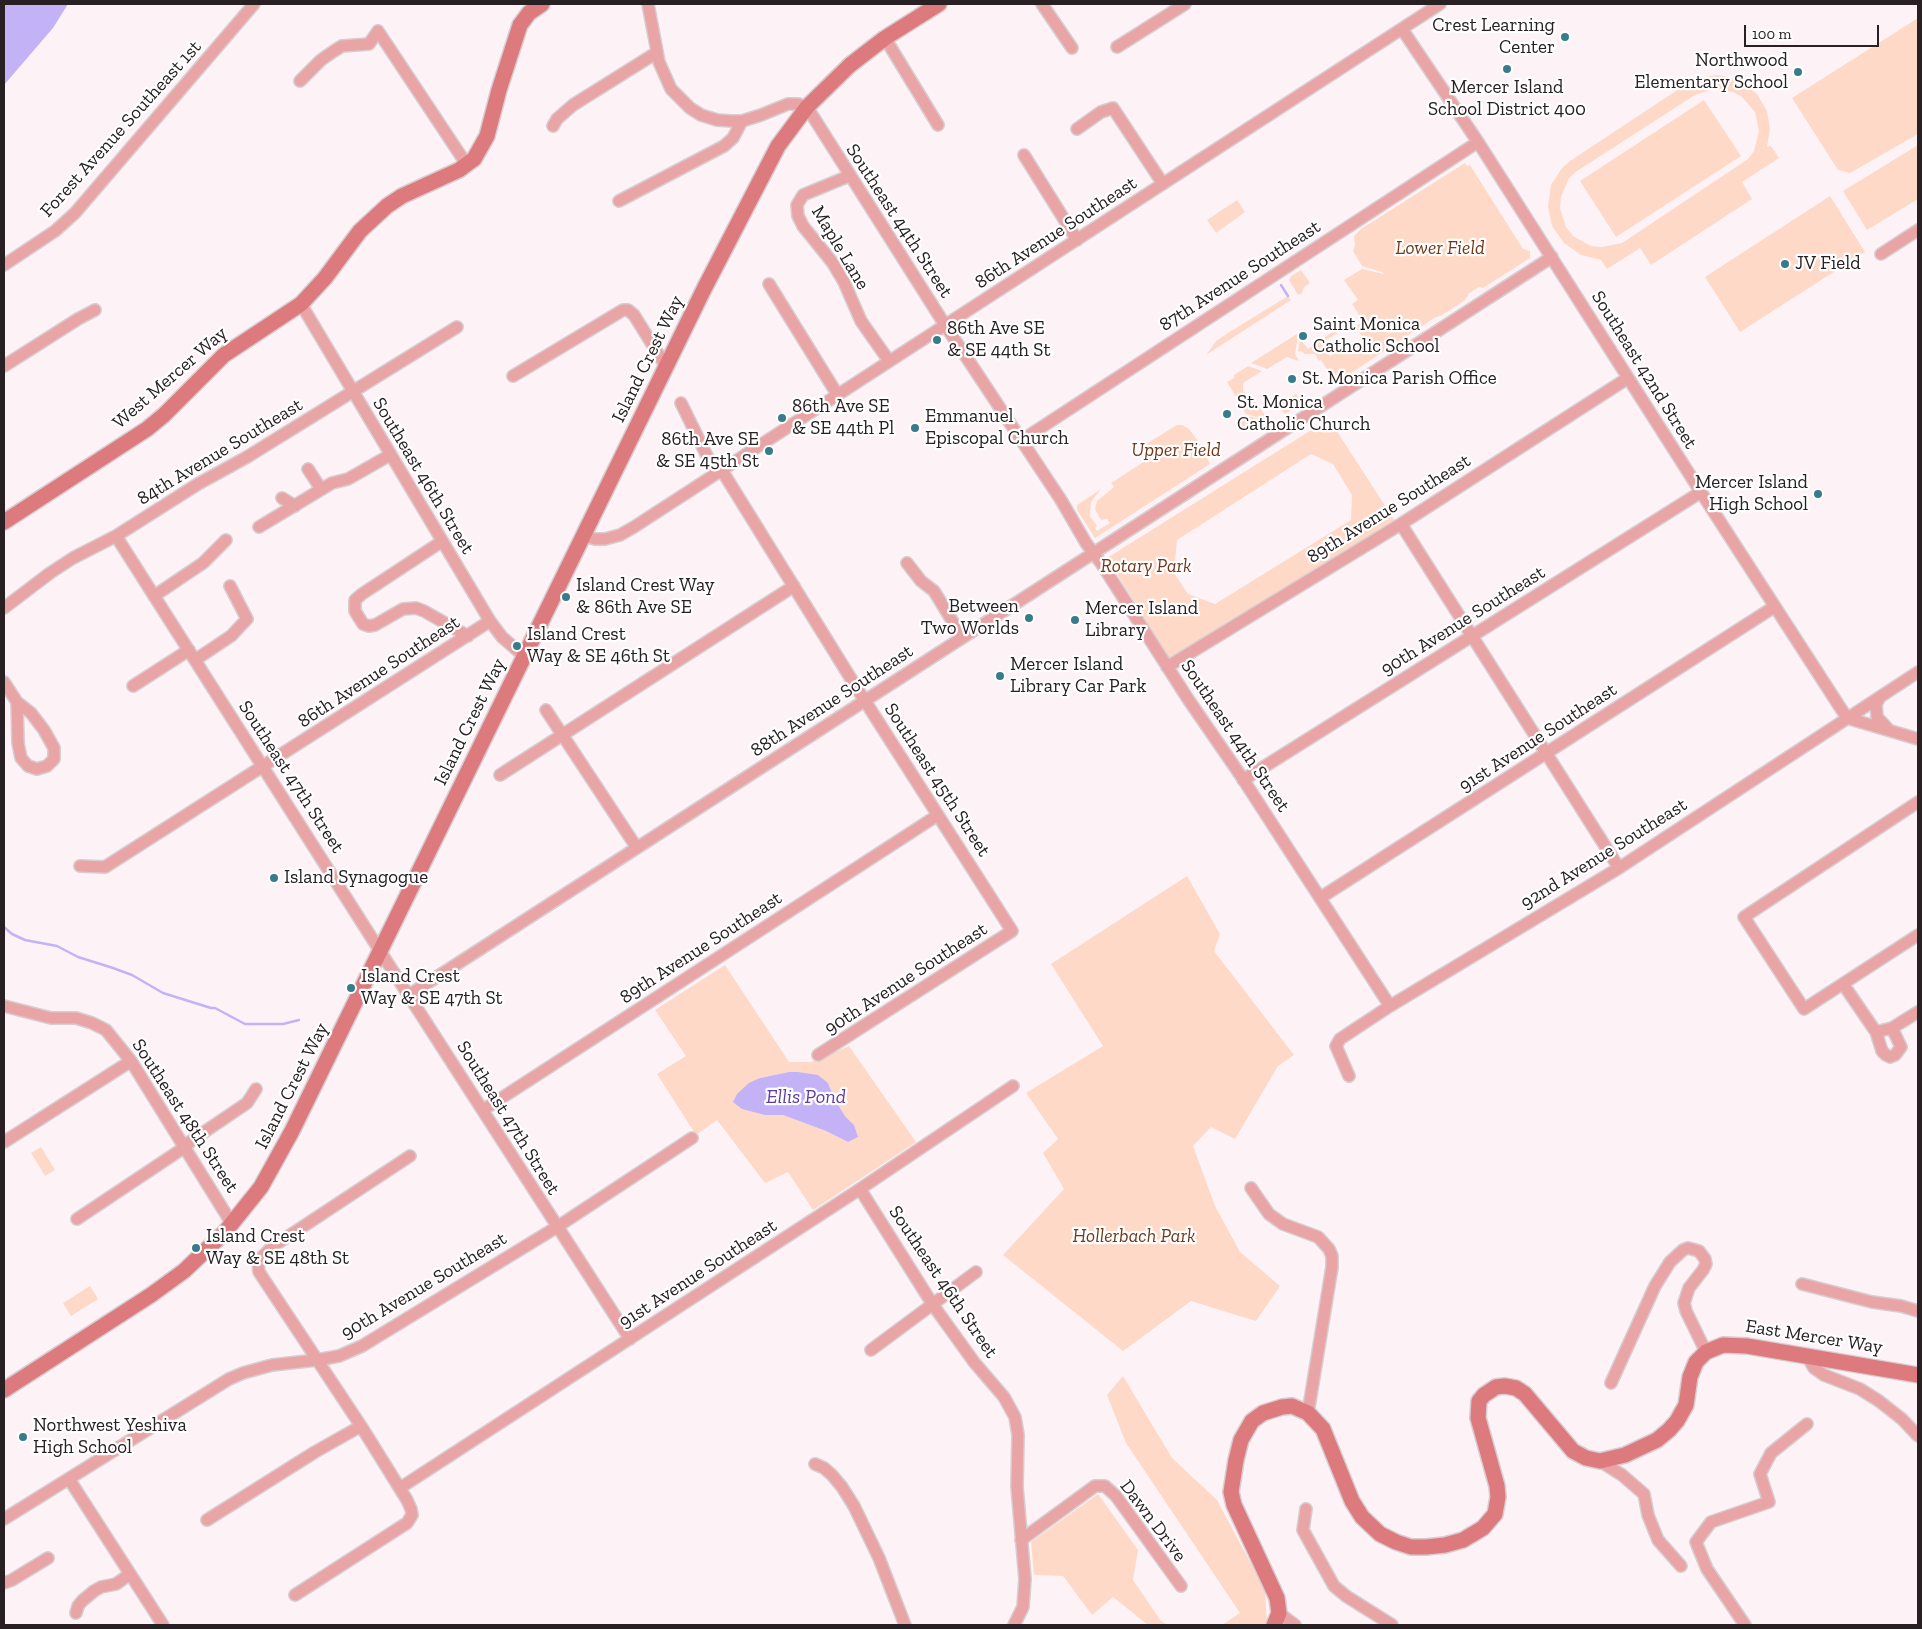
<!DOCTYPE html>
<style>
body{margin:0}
#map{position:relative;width:1922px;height:1629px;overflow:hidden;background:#fdf3f7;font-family:"Zilla Slab",serif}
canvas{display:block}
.frame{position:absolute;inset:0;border:5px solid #282023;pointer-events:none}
.scale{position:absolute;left:1744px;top:25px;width:135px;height:22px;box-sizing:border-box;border:2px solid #282023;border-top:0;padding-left:6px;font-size:15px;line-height:18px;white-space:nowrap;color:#282023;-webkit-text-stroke:4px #fff;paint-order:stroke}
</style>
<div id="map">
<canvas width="1922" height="1629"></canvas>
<div class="frame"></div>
<div class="scale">100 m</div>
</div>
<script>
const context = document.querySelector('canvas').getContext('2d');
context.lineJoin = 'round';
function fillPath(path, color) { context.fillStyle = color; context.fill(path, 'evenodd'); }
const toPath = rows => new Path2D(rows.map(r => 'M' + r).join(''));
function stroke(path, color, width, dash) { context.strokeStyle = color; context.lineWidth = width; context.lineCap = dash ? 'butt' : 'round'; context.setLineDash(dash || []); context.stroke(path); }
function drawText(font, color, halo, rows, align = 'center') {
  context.font = font + ' "Zilla Slab",serif'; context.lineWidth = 4.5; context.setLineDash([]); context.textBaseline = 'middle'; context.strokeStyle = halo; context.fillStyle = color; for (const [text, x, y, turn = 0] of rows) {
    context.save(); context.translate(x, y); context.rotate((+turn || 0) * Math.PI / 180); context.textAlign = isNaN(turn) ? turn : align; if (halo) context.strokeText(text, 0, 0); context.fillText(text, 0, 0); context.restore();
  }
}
const green = toPath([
 [1918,18,1918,134,1850,173,1838,170,1792,98],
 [1715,75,1725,76,1742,82,1757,94,1767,111,1770,129,1767,147,1771,146,1779,158,1742,182,1752,199,1651,265,1640,248,1607,269,1601,260,1581,255,1564,243,1552,226,1548,206,1551,185,1562,168,1570,161,1688,83,1697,79],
 [1713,89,1733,92,1742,97,1755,112,1759,131,1754,151,1748,159,1622,243,1602,247,1591,246,1573,236,1566,227,1560,208,1561,197,1569,178,1577,171,1695,95],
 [1704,100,1741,156,1616,237,1580,181],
 [1918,145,1918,199,1867,230,1843,191],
 [1465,163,1467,166,1470,165,1523,249,1530,251,1530,258,1483,288,1479,287,1468,294,1468,296,1464,301,1442,315,1434,318,1336,383,1321,360,1319,361,1315,354,1305,354,1301,351,1298,352,1300,339,1308,349,1335,330,1338,333,1326,340,1323,345,1330,356,1343,348,1348,354,1365,341,1356,327,1363,321,1352,304,1358,300,1344,280,1362,269,1384,274,1382,272,1362,266,1353,251,1355,245,1354,236,1361,229],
 [1830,196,1865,252,1740,332,1705,277],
 [1237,200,1245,212,1216,233,1207,220],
 [1301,270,1310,283,1304,287,1302,293,1298,295,1289,280,1291,276],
 [1288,296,1291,300,1206,355,1216,341,1228,333],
 [1297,334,1298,336,1295,354,1299,361,1287,357,1267,369,1251,363],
 [1248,366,1262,371,1243,383,1243,391,1251,398,1241,405,1227,382,1234,378,1234,375],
 [1296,394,1303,403,1285,414,1277,406],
 [1254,401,1269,420,1276,422,1262,430,1253,425,1241,429,1238,424,1247,416,1257,418,1260,420,1261,425,1265,424,1264,419,1246,414,1242,408],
 [1329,419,1395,521,1170,659,1107,558],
 [1311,454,1333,464,1352,495,1351,520,1215,604,1188,594,1174,573,1177,540],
 [1177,425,1182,425,1189,429,1201,445,1210,464,1095,538,1077,510,1077,505,1101,489,1091,502,1090,516,1097,526,1095,528,1097,531,1110,523,1107,519,1101,520,1098,515,1095,509,1097,501,1114,487,1111,483,1153,456,1146,444],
 [1187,876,1220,934,1214,951,1294,1055,1278,1066,1235,1139,1211,1127,1193,1146,1215,1206,1240,1252,1280,1286,1256,1321,1191,1301,1123,1351,1003,1255,1064,1189,1043,1153,1058,1139,1026,1093,1103,1046,1051,964],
 [725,965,789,1062,811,1062,849,1046,916,1142,813,1210,788,1172,765,1183,717,1120,696,1135,657,1074,686,1056,655,1010],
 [789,1072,798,1072,828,1083,835,1100,845,1116,854,1125,848,1142,826,1131,783,1115,760,1078],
 [41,1147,55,1170,45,1176,31,1153],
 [90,1286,98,1299,71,1316,63,1303],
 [1123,1376,1172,1458,1217,1500,1265,1590,1267,1623,1266,1625,1222,1625,1240,1613,1126,1443,1107,1395],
 [1098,1494,1138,1550,1133,1580,1161,1621,1168,1625,1148,1625,1113,1597,1092,1615,1063,1576,1034,1575,1031,1542]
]);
const water = toPath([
 [4,4,68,4,53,28,4,85],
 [789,1072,798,1072,818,1075,828,1083,835,1100,845,1116,854,1125,858,1137,848,1142,826,1131,783,1115,765,1115,742,1109,733,1102,737,1094,749,1083,760,1078]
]);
const stream = toPath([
 [1281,285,1288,296],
 [4,927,12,934,25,940,57,946,78,957,113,968,132,975,163,993,211,1008,215,1008,245,1024,283,1024,299,1020]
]);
const street = toPath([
 [648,4,659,62,671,89,690,108,701,115,717,120,731,121,742,121,761,115,788,104,798,104,807,107,945,325,1061,500,1086,543,1101,563,1188,699,1241,776,1390,1006],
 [1042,4,1072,48],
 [1402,29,1478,142,1697,486,1847,718,1918,739],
 [885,38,938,125],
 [1117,47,1185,4],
 [300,81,321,60,334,51,342,46,369,44,378,31,467,165],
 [553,126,557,119,573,105,656,53],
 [1077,129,1101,112,1113,108,1163,184],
 [1024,155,1077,240],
 [849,176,803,195,797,205,798,216,803,226,832,262,844,282,861,321,889,361],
 [619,201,724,146,733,138,742,121],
 [1881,254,1918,230],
 [4,265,55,231,75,213,254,4],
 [769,284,837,394],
 [301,304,490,621,502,637,525,657],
 [4,366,78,319,95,310],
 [513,376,623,310,628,310,634,315,667,368],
 [681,403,707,456,717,472],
 [1022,440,1478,142],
 [308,469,321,489],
 [721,469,858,690,1012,931,818,1055],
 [282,498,295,506],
 [1401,524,1619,868],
 [259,527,332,483,348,479,390,455],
 [116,536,380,951,630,1339],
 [584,536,595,539,605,539,620,535,634,527,1440,4],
 [441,542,362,594,355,600,355,611,363,624,369,626,375,625,403,609,416,608,424,611,468,636],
 [907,563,921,581,934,591,962,637],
 [154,596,203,563,226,540],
 [4,608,50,573,73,558,116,536,198,484,247,457,457,327],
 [195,660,231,636,247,619,230,586],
 [1167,667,1401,524,1628,378],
 [4,682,17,702,31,713,44,730,54,748,54,759,47,766,37,769,28,766,21,758,18,743,17,702],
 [133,686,189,650],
 [1880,697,1876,704,1877,717,1889,730],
 [546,710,637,848],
 [500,775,794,586],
 [1243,780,1701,492],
 [1918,802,1744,917,1804,1009,1918,935],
 [80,866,105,867,490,621],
 [1320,898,1774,607],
 [1843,984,1876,1032,1892,1028,1918,1012],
 [409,995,1552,257],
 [4,1006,51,1018,76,1018,92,1023,106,1030,131,1061,232,1224],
 [1876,1032,1882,1051,1886,1055,1890,1057,1895,1055,1901,1047,1892,1028],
 [1349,1076,1336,1046,1340,1039,1390,1006,1619,868,1918,672],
 [483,1110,938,815],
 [4,1142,131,1061],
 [1251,1188,1269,1214,1283,1224,1318,1237,1329,1249,1332,1256,1332,1267,1308,1413],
 [860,1189,933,1305,974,1362,1004,1397,1015,1417,1018,1435,1017,1487,1025,1579,1023,1607,1014,1625],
 [77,1219,185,1147,191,1141,247,1103,256,1089],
 [1802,1284,1872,1302,1901,1306,1918,1311],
 [871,1350,976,1272],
 [1813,1358,1811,1363,1814,1368,1824,1375,1860,1389,1879,1401,1902,1419,1918,1436],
 [1611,1383,1655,1286,1670,1262,1683,1250,1688,1248,1699,1251,1705,1259,1706,1264,1703,1270,1689,1288,1684,1303,1686,1311,1706,1352],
 [1600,1461,1622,1475,1644,1494,1648,1515,1658,1540,1681,1566],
 [815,1464,824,1468,832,1475,842,1487,854,1506,879,1558,905,1625],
 [69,1479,163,1625],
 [400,1488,860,1189,1013,1086],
 [1306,1509,1303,1530,1334,1586,1346,1596,1392,1625],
 [4,1519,229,1379,243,1373,272,1365,317,1360,339,1356,362,1346,557,1227,692,1138],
 [207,1520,315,1452,361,1426],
 [1021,1540,1095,1486,1105,1486,1116,1496,1181,1586],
 [4,1583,12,1580,48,1558],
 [295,1595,407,1523,412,1515,411,1509,407,1500,361,1426,259,1272,258,1263,262,1257,272,1247,410,1156],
 [76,1613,78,1606,82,1601,94,1591,101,1587,116,1584,130,1574],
 [1279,1613,1295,1625],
 [1745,1625,1707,1569,1696,1542,1711,1522,1769,1502,1760,1474,1771,1453,1807,1424]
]);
const secondary = toPath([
 [4,522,147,429,164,415,224,355,301,304,325,278,360,231,387,206,402,196,459,170,474,159,487,136,499,90,520,25,529,13,542,4],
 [4,1390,151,1295,184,1271,225,1232,261,1187,292,1131,704,289,778,146,807,107,850,65,885,38,939,4],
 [1274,1625,1279,1613,1277,1598,1234,1505,1231,1492,1236,1460,1241,1440,1252,1421,1263,1413,1282,1407,1292,1406,1308,1413,1323,1429,1352,1501,1362,1517,1380,1534,1396,1542,1411,1547,1426,1547,1445,1545,1463,1540,1483,1528,1495,1514,1498,1497,1497,1486,1478,1418,1479,1401,1484,1395,1496,1387,1505,1386,1516,1388,1525,1394,1573,1451,1586,1458,1600,1461,1625,1455,1657,1440,1669,1430,1677,1421,1686,1405,1690,1377,1696,1362,1706,1352,1723,1345,1747,1346,1918,1375]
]);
const markers = [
 [1565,37,5,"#377c8a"],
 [1507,69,5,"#377c8a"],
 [1798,72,5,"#377c8a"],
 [1785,264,5,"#377c8a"],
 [1303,336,5,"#377c8a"],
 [937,340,5,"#377c8a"],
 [1292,379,5,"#377c8a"],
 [1227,414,5,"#377c8a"],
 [782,418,5,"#377c8a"],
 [915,428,5,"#377c8a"],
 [769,451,5,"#377c8a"],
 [1818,494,5,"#377c8a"],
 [566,597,5,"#377c8a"],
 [1029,618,5,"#377c8a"],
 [1075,620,5,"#377c8a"],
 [517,646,5,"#377c8a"],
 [1000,676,5,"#377c8a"],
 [274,878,5,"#377c8a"],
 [351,988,5,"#377c8a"],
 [196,1248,5,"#377c8a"],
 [23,1437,5,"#377c8a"]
];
const poiNames = [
 ["Crest Learning",1555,26,"right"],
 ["Center",1555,48,"right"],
 ["Northwood",1788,61,"right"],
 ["Elementary School",1788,83,"right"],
 ["Mercer Island",1507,88,"center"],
 ["School District 400",1507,110,"center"],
 ["JV Field",1795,264],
 ["Saint Monica",1313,325],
 ["Catholic School",1313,347],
 ["86th Ave SE",947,329],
 ["& SE 44th St",947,351],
 ["St. Monica Parish Office",1302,379],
 ["St. Monica",1237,403],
 ["Catholic Church",1237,425],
 ["86th Ave SE",792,407],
 ["& SE 44th Pl",792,429],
 ["Emmanuel",925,417],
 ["Episcopal Church",925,439],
 ["86th Ave SE",759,440,"right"],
 ["& SE 45th St",759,462,"right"],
 ["Mercer Island",1808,483,"right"],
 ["High School",1808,505,"right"],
 ["Island Crest Way",576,586],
 ["& 86th Ave SE",576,608],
 ["Between",1019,607,"right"],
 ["Two Worlds",1019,629,"right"],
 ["Mercer Island",1085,609],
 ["Library",1085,631],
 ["Island Crest",527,635],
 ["Way & SE 46th St",527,657],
 ["Mercer Island",1010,665],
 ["Library Car Park",1010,687],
 ["Island Synagogue",284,878],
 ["Island Crest",361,977],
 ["Way & SE 47th St",361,999],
 ["Island Crest",206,1237],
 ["Way & SE 48th St",206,1259],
 ["Northwest Yeshiva",33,1426],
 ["High School",33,1448]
];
const streetNames = [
 ["Forest Avenue Southeast 1st",121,129,-48],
 ["Southeast 44th Street",899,221,57],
 ["86th Avenue Southeast",1056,233,-33],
 ["Maple Lane",840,248,59],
 ["87th Avenue Southeast",1240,276,-33],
 ["Island Crest Way",648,359,-64],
 ["Southeast 42nd Street",1644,370,58],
 ["West Mercer Way",170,378,-41],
 ["84th Avenue Southeast",220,452,-31],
 ["Southeast 46th Street",423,476,59],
 ["89th Avenue Southeast",1389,509,-32],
 ["90th Avenue Southeast",1463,621,-32],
 ["86th Avenue Southeast",379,672,-33],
 ["88th Avenue Southeast",832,701,-33],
 ["Island Crest Way",470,722,-64],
 ["Southeast 44th Street",1235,736,56],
 ["91st Avenue Southeast",1538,738,-33],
 ["Southeast 47th Street",291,777,57],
 ["Southeast 45th Street",937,780,57],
 ["92nd Avenue Southeast",1604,854,-32],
 ["89th Avenue Southeast",701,948,-33],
 ["90th Avenue Southeast",906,979,-33],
 ["Island Crest Way",292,1086,-63],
 ["Southeast 48th Street",185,1116,57],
 ["Southeast 47th Street",508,1118,58],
 ["91st Avenue Southeast",698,1274,-33],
 ["Southeast 46th Street",943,1282,56],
 ["90th Avenue Southeast",424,1286,-31],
 ["East Mercer Way",1814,1337,9],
 ["Dawn Drive",1153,1521,53]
];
const parkNames = [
 ["Lower Field",1440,249],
 ["Upper Field",1176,451],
 ["Rotary Park",1146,567],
 ["Hollerbach Park",1134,1237]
];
const waterNames = [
 ["Ellis Pond",806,1097]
];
fillPath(green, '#fed9c7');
fillPath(water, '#c3b2f6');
stroke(stream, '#c3b2f6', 2.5);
stroke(street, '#d7cdd1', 14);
stroke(secondary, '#d7cdd1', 18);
stroke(street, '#e9a5a5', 11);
stroke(secondary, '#dd7a7d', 15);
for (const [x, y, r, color] of markers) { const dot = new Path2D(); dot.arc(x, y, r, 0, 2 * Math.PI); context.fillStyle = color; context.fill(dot); stroke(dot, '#fff', 2); }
drawText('19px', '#282023', '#fff', poiNames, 'left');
drawText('19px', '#282023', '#fff', streetNames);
drawText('italic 19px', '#70381a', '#fff', parkNames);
drawText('italic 20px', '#5f3d9e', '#fff', waterNames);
</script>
